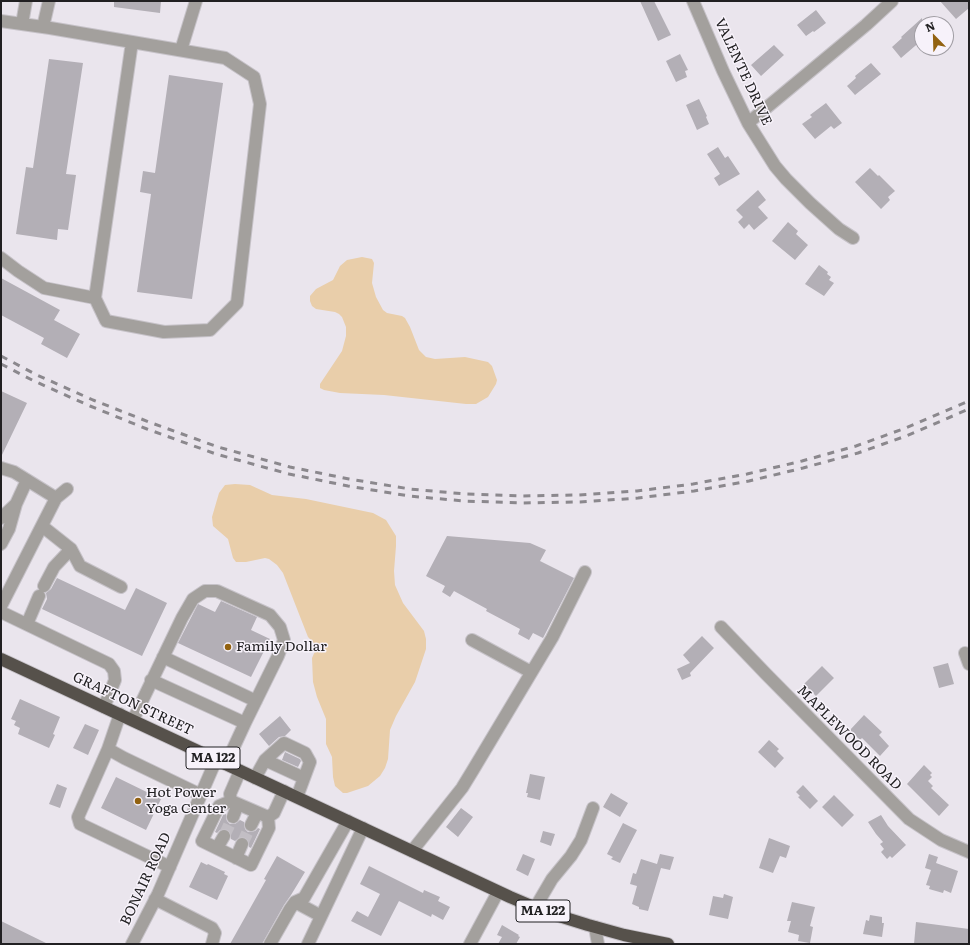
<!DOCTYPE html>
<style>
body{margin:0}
#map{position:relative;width:970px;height:945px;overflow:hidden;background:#eae5ed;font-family:Literata,serif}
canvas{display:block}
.frame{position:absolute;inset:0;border:2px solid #212022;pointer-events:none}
.north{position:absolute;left:914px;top:16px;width:40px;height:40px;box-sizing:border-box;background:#f7f2fa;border:1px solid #a19ea4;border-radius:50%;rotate:337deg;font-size:11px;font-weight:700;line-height:16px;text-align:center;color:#212022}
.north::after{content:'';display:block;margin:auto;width:14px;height:18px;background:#926210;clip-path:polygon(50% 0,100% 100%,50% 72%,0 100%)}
</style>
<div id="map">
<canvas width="970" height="945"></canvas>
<div class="frame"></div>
<div class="north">N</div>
</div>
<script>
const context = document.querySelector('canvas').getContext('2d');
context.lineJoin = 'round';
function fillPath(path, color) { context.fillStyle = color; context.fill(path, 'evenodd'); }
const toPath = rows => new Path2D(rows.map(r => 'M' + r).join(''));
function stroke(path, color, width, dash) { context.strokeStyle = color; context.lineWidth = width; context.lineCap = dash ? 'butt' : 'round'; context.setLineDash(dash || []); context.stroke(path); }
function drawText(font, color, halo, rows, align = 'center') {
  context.font = font + ' Literata,serif'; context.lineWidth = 3; context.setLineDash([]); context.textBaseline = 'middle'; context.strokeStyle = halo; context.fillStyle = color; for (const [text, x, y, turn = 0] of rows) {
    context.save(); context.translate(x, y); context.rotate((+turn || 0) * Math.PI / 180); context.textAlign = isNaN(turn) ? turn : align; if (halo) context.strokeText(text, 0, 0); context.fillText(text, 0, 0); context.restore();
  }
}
const green = toPath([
 [362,257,372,259,374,263,372,283,376,297,383,310,387,313,402,316,405,318,410,327,419,350,426,357,435,359,465,357,488,362,492,366,497,380,496,384,488,397,476,404,466,404,384,395,340,393,324,390,320,388,320,384,342,351,346,336,346,327,342,317,339,314,335,312,316,309,312,306,310,301,310,296,316,289,333,280,340,266,347,260],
 [235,484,250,485,272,495,306,499,373,513,386,520,396,536,396,546,394,571,395,585,403,603,424,631,426,639,426,649,415,682,396,716,390,730,388,759,385,768,380,776,368,786,347,793,343,793,335,786,333,777,332,757,326,744,326,719,317,697,313,682,312,658,316,649,315,644,308,637,283,573,277,565,269,559,265,558,246,562,236,562,233,558,228,539,213,526,212,517,219,493,225,485]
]);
const building = toPath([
 [114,1,161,1,160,13,114,7],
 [640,1,654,1,671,35,658,41],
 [940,1,969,1,969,8,956,19],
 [816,10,826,23,814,32,813,31,806,36,797,25],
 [922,18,922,40,901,58,892,47,902,38,901,37],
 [774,45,784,55,761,76,751,65],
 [680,54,688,70,685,71,687,77,676,82,666,61],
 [49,59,83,63,66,174,76,175,68,230,58,229,57,240,16,234,26,167,33,168],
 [871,63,881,74,855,95,847,86,856,78,855,76],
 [169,75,223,83,192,299,137,292,151,194,140,192,143,171,155,173],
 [699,99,707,116,706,117,709,124,697,130,686,105],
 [826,103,842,123,834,129,831,126,815,139,802,124,812,117,810,115],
 [718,147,725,158,728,156,740,174,719,186,714,178,720,174,707,154],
 [870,168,878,176,879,175,895,191,888,197,890,200,881,209,855,182],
 [758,190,766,200,758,207,768,218,754,230,749,224,744,229,738,222,743,217,736,210],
 [788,222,798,231,796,234,808,245,795,260,772,241],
 [819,265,828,272,827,274,831,277,829,280,834,283,824,296,805,284],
 [1,278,60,310,54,320,80,334,67,358,41,344,44,338,1,315],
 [1,391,27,403,1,457],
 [447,536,530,543,546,550,540,561,574,578,543,638,533,633,529,640,518,634,520,629,486,611,487,609,454,591,450,597,442,592,445,586,426,576],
 [57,578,125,610,136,588,167,603,142,656,42,609,47,599,46,593,51,589],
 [221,601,257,617,251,630,270,639,251,677,178,643,198,604,215,612],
 [702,636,714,648,690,673,691,676,682,680,677,669,690,663,683,655],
 [948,663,954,684,939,688,933,667],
 [822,666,834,678,816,696,804,684],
 [20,699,60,717,53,734,55,735,49,748,18,734,20,728,14,725,16,721,11,719],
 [864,715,882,732,879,735,889,746,880,756,862,738,860,740,850,730],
 [280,716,291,730,285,736,279,737,269,746,259,734],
 [85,724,99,730,88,755,73,748],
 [769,740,779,749,777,751,784,758,775,768,758,752],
 [285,752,300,759,301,761,298,767,282,760],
 [924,765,932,773,930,775,932,777,928,781,933,786,931,788,949,805,939,816,907,784],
 [530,774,545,777,540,800,527,797,528,793,526,793],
 [116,777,161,799,146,830,101,808],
 [57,784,67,788,60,808,49,804],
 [803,785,818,801,810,809,798,797,800,796,796,792],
 [611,793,628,803,620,817,603,807],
 [834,795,854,815,842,827,822,807],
 [461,808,473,817,458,837,446,827],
 [224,813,226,814,226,818,227,821,230,824,235,824,240,820,244,822,245,829,248,832,255,831,258,828,260,829,251,848,249,847,249,843,245,837,241,837,235,841,231,839,231,833,227,829,224,829,220,830,217,833,215,832],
 [881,815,888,826,906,845,892,858,890,856,887,859,881,852,884,849,880,844,883,842,876,834,868,822],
 [623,823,637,830,620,863,611,859,613,857,607,854],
 [543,831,555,834,551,846,540,842],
 [769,838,790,846,786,858,780,856,773,873,759,868],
 [523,854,535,859,528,876,516,870],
 [660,854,674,857,670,870,661,868,648,911,639,909,639,907,632,904,637,886,630,884,633,873,636,874,641,859,657,864],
 [929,854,938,857,936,863,958,871,951,893,944,890,943,893,929,889,930,886,926,885,931,870,925,868],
 [277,856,305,872,291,895,284,905,262,944,230,944,266,880,264,879],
 [201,862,207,865,208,864,225,872,224,874,228,876,217,900,189,887],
 [369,866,423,893,424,890,440,897,438,901,450,907,443,920,432,914,431,917,399,901,381,936,351,921,357,911,368,917,380,894,360,884],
 [724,894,733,897,728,919,709,915,713,896,723,898],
 [792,902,815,907,810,926,813,927,810,943,798,941,799,935,788,932,791,921,787,921],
 [870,915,882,917,882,923,884,923,882,937,863,934,866,920,869,921],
 [1,921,48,944,1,944],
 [916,922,969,929,969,944,914,944],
 [502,925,519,935,518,936,520,937,516,944,498,944,502,937,497,935]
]);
const minorTunnel = toPath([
 [224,836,233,817],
 [242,844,251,825]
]);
const minor = toPath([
 [693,1,723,71,748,123,775,166,786,179,810,203,839,229,853,238],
 [1,21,50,28,132,42,225,58,254,77,260,104,237,303,210,330,164,332,106,321,95,298,132,42],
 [22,24,26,1],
 [43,27,49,1],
 [181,50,196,1],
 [748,123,866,25,892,1],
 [1,258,18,271,44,288,95,298],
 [1,468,14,472,56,498],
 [1,518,15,505],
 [42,526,71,549,80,566,121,587],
 [1,544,9,529,16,504,27,480],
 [44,586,54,567,71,549],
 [1,606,56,498,67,489],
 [1,612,109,664,114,671,115,680,104,707],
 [27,624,39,596],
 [721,627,766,674,909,819,941,840,969,852],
 [472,640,531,672],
 [965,653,969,664],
 [163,657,256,701],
 [151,680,245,723,226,764],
 [120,714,108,749,78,817,80,824,170,867],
 [133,720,182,618,193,599,205,591,217,591,270,615,280,627,284,640,278,656,245,723],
 [108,749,124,758,201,795],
 [265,760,304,778],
 [240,771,230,794,231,801,238,804,268,817,274,813,284,791],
 [255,778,265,760,284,743,305,753,310,762,297,797],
 [231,801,219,806,202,841,251,865,269,828,268,817],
 [233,817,238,804],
 [251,825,257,813],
 [217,848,224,836],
 [412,851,462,788,473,770,552,638,585,572],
 [236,858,242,844],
 [155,899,212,928,215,933,212,944],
 [295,902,321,916],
 [535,908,552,879,571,856,581,840,593,808],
 [595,927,598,944],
 [132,944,158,894,216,760],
 [270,944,290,909,295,902,304,898,348,821],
 [308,944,363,828],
 [470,944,498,892]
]);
const highway = toPath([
 [1,659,510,897,543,911,588,925,624,935,668,944]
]);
const rail = toPath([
 [1,356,37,375,93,400,149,422,218,447,290,467,349,479,410,489,465,494,521,496,579,495,637,491,693,484,747,474,802,461,856,446,903,429,969,401],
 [1,364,34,381,90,406,147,429,216,454,289,474,348,486,409,496,464,501,521,503,580,502,638,498,694,491,749,481,803,468,858,453,906,436,969,409]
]);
const markers = [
 [228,647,4,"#926210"],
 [138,801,4,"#926210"]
];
const shields = [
 [213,758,54],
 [543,911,54]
];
const shieldNames = [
 ["MA 122",213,758],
 ["MA 122",543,911]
];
const streetNames = [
 ["VALENTE DRIVE",743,72,65],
 ["GRAFTON STREET",133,704,25],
 ["MAPLEWOOD ROAD",849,738,45],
 ["BONAIR ROAD",146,879,-65]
];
const poiNames = [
 ["Family Dollar",236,647],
 ["Hot Power",146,793],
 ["Yoga Center",146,809]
];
fillPath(green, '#e9ceaa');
fillPath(building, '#b3afb6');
stroke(minorTunnel, '#c2bec4', 12, [12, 6]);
stroke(minor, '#c6c2c8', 14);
stroke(highway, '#c6c2c8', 14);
stroke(minor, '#a3a09d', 12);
stroke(highway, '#56514b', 12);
stroke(rail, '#8b888d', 3, [7, 7]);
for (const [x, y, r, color] of markers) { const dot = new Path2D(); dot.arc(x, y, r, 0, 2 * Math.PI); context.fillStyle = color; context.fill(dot); stroke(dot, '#f7f2fa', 1.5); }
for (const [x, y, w] of shields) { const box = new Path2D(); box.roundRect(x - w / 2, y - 11, w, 22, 3); context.fillStyle = '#f7f2fa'; context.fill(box); stroke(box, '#212022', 1); }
drawText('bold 13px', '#212022', null, shieldNames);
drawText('14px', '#212022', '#f7f2fa', streetNames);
drawText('14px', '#212022', '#f7f2fa', poiNames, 'left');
</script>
